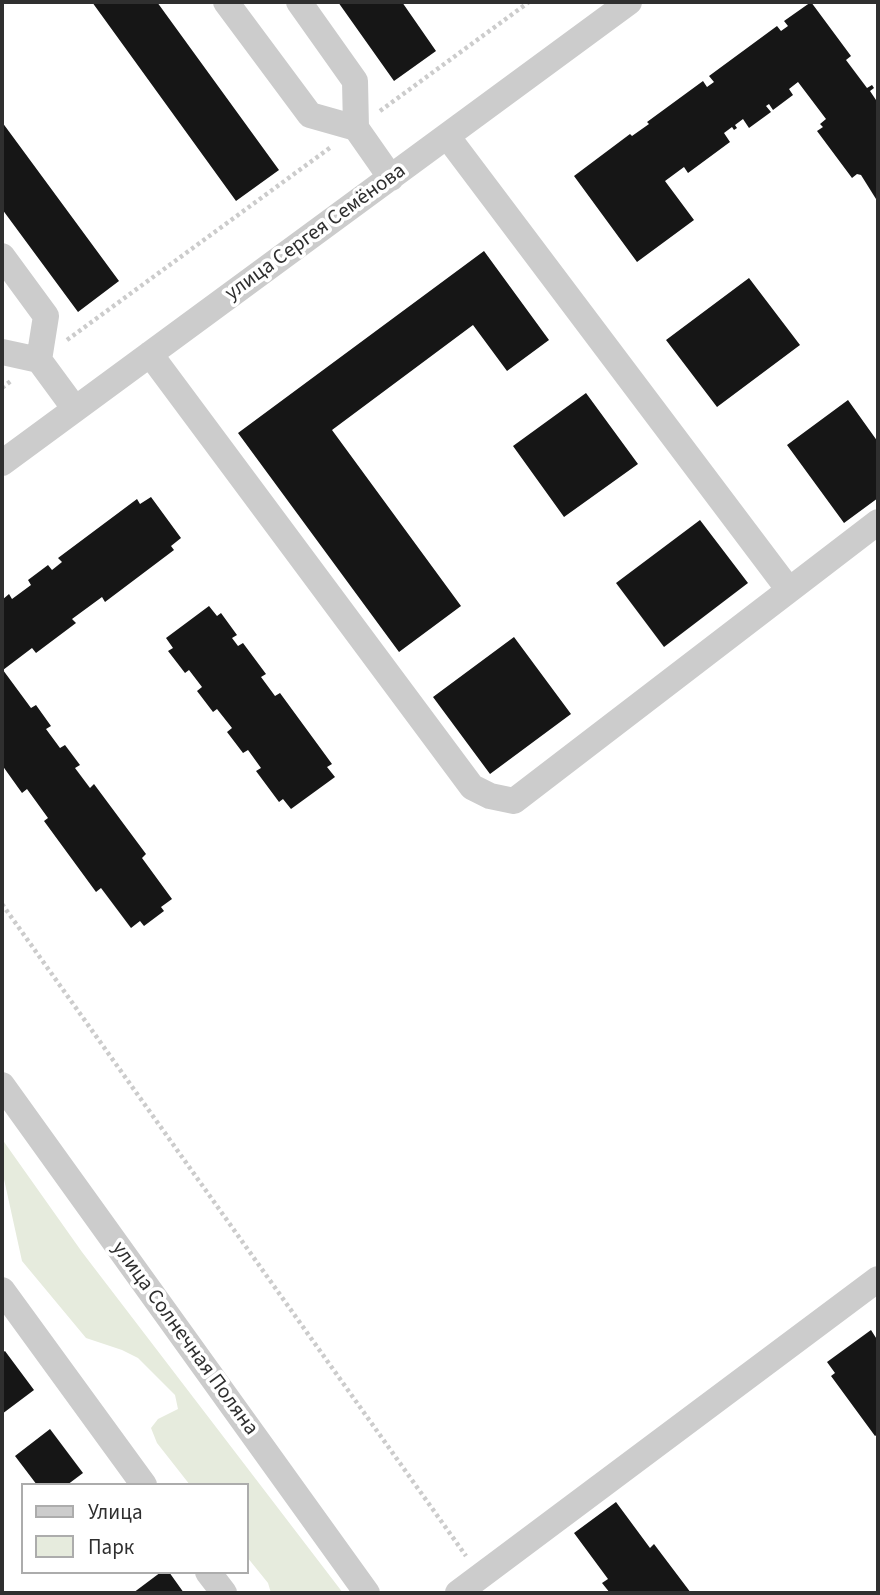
<!DOCTYPE html>
<meta charset="utf-8">
<style>
body{margin:0}
#map{position:relative;width:880px;height:1595px;overflow:hidden;background:#fff;font-family:"Source Sans 3",sans-serif}
canvas{display:block}
.frame{position:absolute;inset:0;border:4px solid #2f2f2f;pointer-events:none}
.legend{position:absolute;left:21px;top:1483px;width:228px;height:91px;box-sizing:border-box;background:#fff;border:2px solid #acacac;margin:0;padding:9px 12px;list-style:none;font-size:21px;color:#2f2f2f}
.legend li{display:flex;align-items:center;gap:14px;height:35px}
.legend b{width:35px;border:2px solid #acacac}
</style>
<div id="map">
<canvas width="880" height="1595"></canvas>
<div class="frame"></div>
<ul class="legend">
<li><b style="height:9px;background:#ccc"></b>Улица</li>
<li><b style="height:19px;background:#e6ebdd"></b>Парк</li>
</ul>
</div>
<script>
const context = document.querySelector('canvas').getContext('2d');
context.lineJoin = 'round';
function fillPath(path, color) { context.fillStyle = color; context.fill(path, 'evenodd'); }
const toPath = rows => new Path2D(rows.map(r => 'M' + r).join(''));
function stroke(path, color, width, dash) { context.strokeStyle = color; context.lineWidth = width; context.lineCap = dash ? 'butt' : 'round'; context.setLineDash(dash || []); context.stroke(path); }
function drawText(font, color, halo, rows, align = 'center') {
  context.font = font + ' "Source Sans 3",sans-serif'; context.lineWidth = 7; context.setLineDash([]); context.textBaseline = 'middle'; context.strokeStyle = halo; context.fillStyle = color; for (const [text, x, y, turn = 0] of rows) {
    context.save(); context.translate(x, y); context.rotate((+turn || 0) * Math.PI / 180); context.textAlign = isNaN(turn) ? turn : align; if (halo) context.strokeText(text, 0, 0); context.fillText(text, 0, 0); context.restore();
  }
}
const green = toPath([
 [2,1139,82,1252,343,1593,271,1593,268,1583,247,1557,247,1485,190,1485,157,1443,151,1428,158,1419,178,1409,175,1395,138,1358,122,1350,86,1338,22,1261,2,1170]
]);
const building = toPath([
 [92,2,157,2,279,170,236,201],
 [338,2,402,2,436,51,394,81],
 [811,2,851,56,846,60,867,88,872,85,874,88,870,91,876,100,878,98,878,197,876,199,861,175,857,174,852,178,817,131,823,127,820,124,826,119,798,82,789,89,793,95,773,110,769,104,766,106,771,112,749,128,743,119,735,125,737,128,734,130,732,127,724,133,730,142,688,173,684,167,665,181,694,220,637,262,574,176,630,134,632,136,649,124,647,122,703,81,707,87,714,82,709,76,777,26,781,31,788,26,784,21],
 [2,122,119,281,78,312,2,209],
 [484,251,549,340,507,371,473,325,332,430,461,606,399,652,238,433],
 [749,278,800,345,717,407,666,340],
 [586,393,638,464,564,517,513,446],
 [848,400,878,442,878,498,844,523,787,445],
 [151,497,181,538,171,546,174,550,105,602,102,597,72,619,76,623,36,653,32,648,3,670,31,708,36,705,51,726,46,729,60,748,65,745,80,765,75,768,90,788,94,784,146,854,142,858,172,899,161,907,164,911,144,926,140,921,131,928,101,888,96,892,44,821,48,818,27,789,22,793,2,765,2,600,9,594,12,599,31,585,28,580,48,565,52,570,62,562,58,558,137,499,140,504],
 [700,520,748,583,664,647,616,583],
 [209,606,217,616,221,613,237,635,232,638,238,646,243,643,266,674,261,677,275,696,280,693,332,764,327,767,335,777,291,809,283,799,279,802,256,771,261,768,248,750,243,753,227,732,232,728,217,709,213,712,197,691,202,687,189,670,185,673,168,651,173,648,166,638],
 [514,637,571,714,490,774,433,697],
 [871,1330,878,1341,878,1434,875,1436,831,1376,835,1373,827,1362],
 [5,1351,34,1390,2,1414,2,1353],
 [50,1429,83,1473,67,1485,37,1485,15,1456],
 [616,1502,650,1548,654,1544,691,1593,610,1593,602,1583,608,1579,574,1533],
 [161,1572,169,1572,184,1593,133,1593]
]);
const path = toPath([
 [380,111,529,2],
 [67,340,331,147],
 [2,388,12,380],
 [2,904,466,1556]
]);
const minor = toPath([
 [226,2,310,115,356,128,391,178],
 [299,2,355,81,356,128],
 [447,136,789,590],
 [2,256,46,316,39,360],
 [2,352,39,360,75,409],
 [150,354,472,787,490,796,514,801,878,522],
 [2,463,629,2],
 [2,1085,367,1593],
 [2,1290,144,1485],
 [208,1572,224,1593],
 [458,1593,878,1279]
]);
const streetNames = [
 ["улица Сергея Семёнова",316,233,-36],
 ["улица Солнечная Поляна",184,1339,54]
];
fillPath(green, '#e6ebdd');
fillPath(building, '#161616');
stroke(path, '#ccc', 4.5, [3.5, 3.5]);
stroke(minor, '#ccc', 26);
drawText('21px', '#2f2f2f', '#fff', streetNames);
</script>
